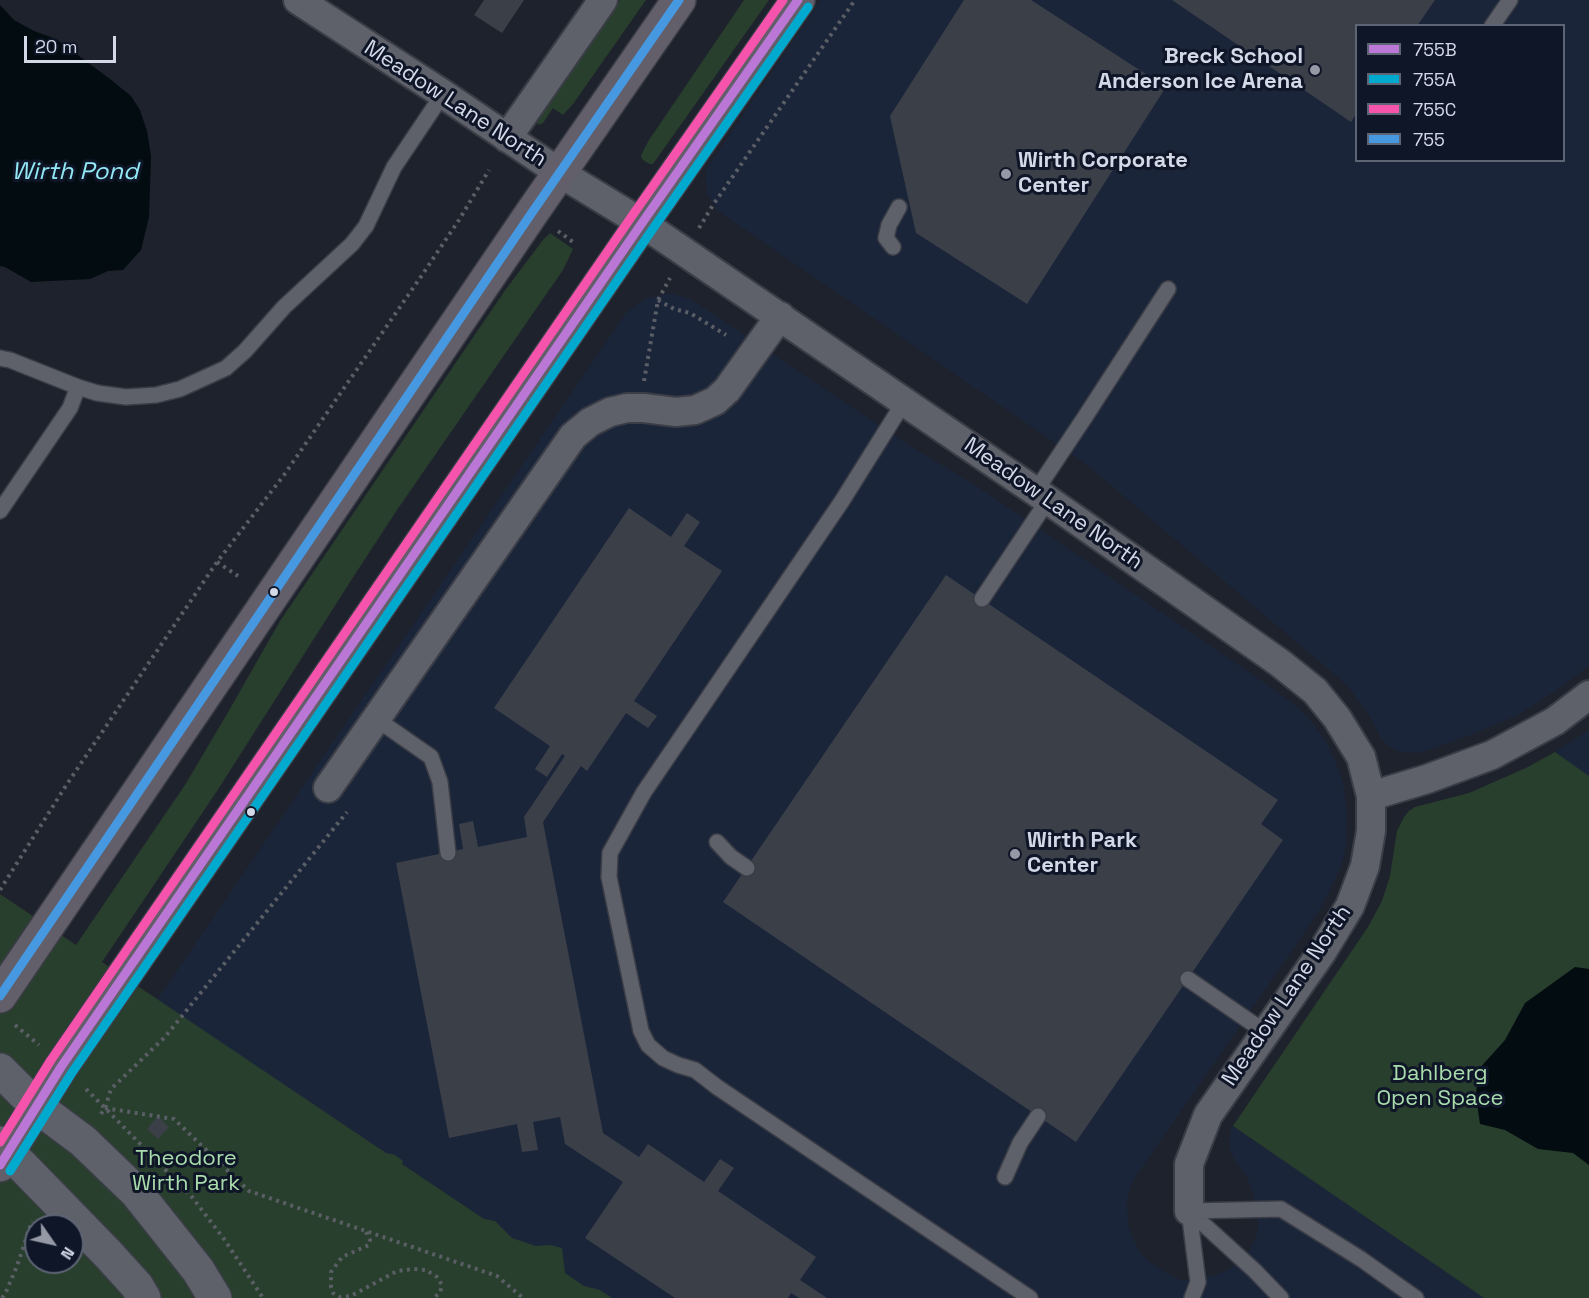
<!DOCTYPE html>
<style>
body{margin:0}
#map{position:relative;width:1589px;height:1298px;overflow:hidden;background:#1e222c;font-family:"Space Grotesk",sans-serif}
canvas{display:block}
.legend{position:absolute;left:1355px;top:24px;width:210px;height:138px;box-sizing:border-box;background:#0f1628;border:2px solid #5d6474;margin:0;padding:8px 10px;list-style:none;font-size:18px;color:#d3d9e6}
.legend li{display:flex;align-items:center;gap:12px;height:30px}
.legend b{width:30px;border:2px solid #5d6474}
.north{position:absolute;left:24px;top:1214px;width:60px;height:60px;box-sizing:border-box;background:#0f1628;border:2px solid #5d6474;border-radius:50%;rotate:124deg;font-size:16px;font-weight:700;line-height:24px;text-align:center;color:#d3d9e6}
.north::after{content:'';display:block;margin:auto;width:21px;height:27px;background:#9499a5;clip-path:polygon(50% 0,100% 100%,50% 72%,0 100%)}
.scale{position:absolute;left:24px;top:36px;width:92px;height:27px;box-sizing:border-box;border:3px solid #d3d9e6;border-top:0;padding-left:8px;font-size:18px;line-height:21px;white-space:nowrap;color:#d3d9e6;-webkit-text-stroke:4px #0f1628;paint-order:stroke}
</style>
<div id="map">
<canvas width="1589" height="1298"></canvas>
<ul class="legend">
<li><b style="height:8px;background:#ba77d6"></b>755B</li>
<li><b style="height:8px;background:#00a9ce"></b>755A</li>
<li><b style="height:8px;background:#f653ac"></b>755C</li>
<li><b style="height:8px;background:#4699e1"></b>755</li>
</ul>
<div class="north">N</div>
<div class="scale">20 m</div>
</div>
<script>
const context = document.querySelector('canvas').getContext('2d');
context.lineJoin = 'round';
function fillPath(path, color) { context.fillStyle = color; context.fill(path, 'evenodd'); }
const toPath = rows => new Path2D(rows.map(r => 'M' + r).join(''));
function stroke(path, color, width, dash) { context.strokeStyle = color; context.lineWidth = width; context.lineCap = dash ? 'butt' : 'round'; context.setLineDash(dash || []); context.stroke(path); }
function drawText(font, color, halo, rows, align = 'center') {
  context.font = font + ' "Space Grotesk",sans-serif'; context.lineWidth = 6; context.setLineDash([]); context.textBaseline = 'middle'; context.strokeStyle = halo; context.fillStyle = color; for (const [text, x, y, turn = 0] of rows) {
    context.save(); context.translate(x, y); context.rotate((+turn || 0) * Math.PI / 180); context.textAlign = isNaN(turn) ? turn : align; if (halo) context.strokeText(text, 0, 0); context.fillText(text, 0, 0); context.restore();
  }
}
const built = toPath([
 [821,0,1589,0,1589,666,1558,689,1518,715,1473,734,1420,753,1401,752,1387,745,1381,738,1369,715,1350,689,1339,678,1087,465,718,211,707,193,706,173,709,165],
 [1356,26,1564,26,1564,160,1356,160],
 [665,294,674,294,692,300,907,444,978,487,1278,692,1296,706,1310,720,1325,740,1336,763,1343,783,1347,813,1346,846,1343,860,1336,877,1323,904,1296,945,1134,1179,1130,1187,1127,1202,1128,1226,1136,1245,1142,1255,1152,1264,1168,1274,1181,1280,1195,1280,1213,1276,1228,1270,1239,1262,1249,1251,1255,1239,1258,1231,1258,1212,1253,1193,1246,1175,1236,1163,1230,1150,1230,1132,1233,1126,1484,1298,602,1298,157,1000,626,313,645,299],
 [1589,730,1589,776,1555,752]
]);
const green = toPath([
 [620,0,646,0,573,104,563,115,553,108,543,123,539,125,537,123,541,115],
 [744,0,769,0,653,164,650,164,646,162,642,159,641,155,649,140],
 [550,233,573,249,563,270,397,510,350,582,217,791,102,962,386,1153,395,1155,403,1161,402,1164,484,1219,495,1221,512,1238,536,1246,551,1245,562,1248,565,1273,584,1286,600,1290,612,1298,0,1298,0,894,76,945,185,785,227,714,280,621,506,289,543,240],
 [36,1226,72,1226,72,1262,36,1262],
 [1555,752,1589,776,1589,1298,1484,1298,1233,1126,1368,927,1382,901,1390,876,1397,831,1404,817,1409,811,1415,807,1469,793,1526,768]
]);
const water = toPath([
 [0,5,14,20,34,31,56,39,110,79,131,96,140,110,147,131,151,156,149,217,141,250,123,270,108,271,90,279,31,282,5,267,0,266],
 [1575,967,1589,969,1589,1165,1573,1153,1538,1149,1505,1130,1480,1124,1476,1096,1478,1070,1505,1040,1525,1003]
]);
const building = toPath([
 [484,0,524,0,502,33,474,15],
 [964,0,1031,0,1166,87,1027,304,916,233,890,116],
 [1172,0,1435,0,1417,26,1356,26,1356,114,1351,122],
 [629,508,671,537,687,513,700,522,684,546,722,571,634,701,657,716,648,728,626,713,587,771,581,766,543,822,603,1133,639,1157,648,1144,704,1182,720,1159,734,1168,718,1191,816,1257,800,1280,827,1298,799,1298,791,1293,788,1298,675,1298,585,1238,623,1182,565,1144,560,1117,533,1122,538,1150,522,1152,517,1124,449,1138,396,863,463,849,459,824,473,821,478,847,527,837,524,817,565,756,562,754,547,777,535,769,550,746,494,708],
 [946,575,1278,800,1261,824,1283,840,1076,1142,723,902],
 [158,1116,169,1127,158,1139,147,1129]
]);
const path = toPath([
 [699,228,713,205,855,0],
 [558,231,573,242],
 [658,300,674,309,690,313,726,335],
 [644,381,658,300,670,278],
 [217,562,238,576],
 [0,890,67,784,217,562,284,475,420,278,459,220,489,170],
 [15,1025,39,1045],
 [86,1089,105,1108,192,1197,224,1239,263,1298],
 [105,1108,174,1119,249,1191,497,1276,523,1298],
 [101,1114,105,1108,111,1089,165,1037,347,812],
 [366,1232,370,1240,369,1245,342,1257,331,1272,331,1287,333,1293,340,1297,351,1296,397,1271,413,1269,426,1270,437,1277,442,1285,440,1293,433,1298],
 [2,1298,6,1292,17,1266,32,1221]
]);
const service = toPath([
 [1492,26,1510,0],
 [893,247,886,238,889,225,899,207],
 [0,358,10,360,78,387,97,393,126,397,156,395,180,389,226,368,245,351,284,307,352,244,366,226,394,167,443,94],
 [904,402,842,501,644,792,610,853,609,877,641,1031,648,1045,663,1058,678,1065,695,1070,717,1087,1030,1298],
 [1035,492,1085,417,1168,289],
 [0,511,70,408,78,387],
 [982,599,1048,500],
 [375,718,431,757,440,782,448,853],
 [717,842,731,857,747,868],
 [1188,979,1265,1032],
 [1005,1177,1020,1143,1038,1116],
 [1189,1211,1281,1209,1361,1259,1416,1298],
 [1189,1211,1255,1271,1281,1298],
 [1189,1211,1198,1282,1192,1298]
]);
const minor = toPath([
 [298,0,443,94,560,173,642,223,1048,500,1280,663,1315,691,1337,718,1361,757,1371,796,1371,831,1365,866,1350,906,1322,952,1208,1115,1189,1164,1189,1211],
 [507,138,603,0],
 [328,788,573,436,590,422,610,412,627,408,644,408,676,412,695,410,715,401,727,390,780,316],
 [1371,796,1427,779,1492,755,1555,721,1589,695]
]);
const tertiary = toPath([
 [0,1070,36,1106,83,1141,136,1192,198,1270,215,1298],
 [0,1143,108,1254,137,1286,144,1298]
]);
const primary = toPath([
 [0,996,531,214,679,0],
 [0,1165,61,1067,642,223,798,0]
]);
const bus1 = toPath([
 [0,1165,61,1067,642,223,798,0]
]);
const bus2 = toPath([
 [10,1171,71,1074,652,230,808,7]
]);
const bus3 = toPath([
 [0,1142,51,1060,632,216,783,0]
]);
const bus4 = toPath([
 [0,996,531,214,679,0]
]);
const markers = [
 [1315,70,6,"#9499a5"],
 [1006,174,6,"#9499a5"],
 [274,592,5,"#d3d9e6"],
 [251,812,5,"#d3d9e6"],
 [1015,854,6,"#9499a5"]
];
const poiNames = [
 ["Breck School",1303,57,"right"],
 ["Anderson Ice Arena",1303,82,"right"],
 ["Wirth Corporate",1018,161],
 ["Center",1018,186],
 ["Wirth Park",1027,841],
 ["Center",1027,866]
];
const streetNames = [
 ["Meadow Lane North",455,104,33],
 ["Meadow Lane North",1053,504,35],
 ["Meadow Lane North",1287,996,-56]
];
const parkNames = [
 ["Dahlberg",1440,1074],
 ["Open Space",1440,1099],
 ["Theodore",186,1159],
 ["Wirth Park",186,1184]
];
const waterNames = [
 ["Wirth Pond",75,172]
];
fillPath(built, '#1b253a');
fillPath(green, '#293f2d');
fillPath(water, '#030d11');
fillPath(building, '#3b3f48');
stroke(service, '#3a3d46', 18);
stroke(minor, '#3a3d46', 32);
stroke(tertiary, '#3a3d46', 36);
stroke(primary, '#3a3d46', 36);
stroke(path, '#5a5e65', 4, [3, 4.5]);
stroke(service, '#5e6169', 15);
stroke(minor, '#5e6169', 28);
stroke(tertiary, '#5e6169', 33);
stroke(primary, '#625e6a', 33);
stroke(bus1, '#ba77d6', 9);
stroke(bus2, '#00a9ce', 9);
stroke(bus3, '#f653ac', 9);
stroke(bus4, '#4699e1', 9);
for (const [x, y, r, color] of markers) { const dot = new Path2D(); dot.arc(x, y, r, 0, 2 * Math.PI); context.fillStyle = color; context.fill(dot); stroke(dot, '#0f1628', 2); }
drawText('bold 22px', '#d3d9e6', '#0f1628', poiNames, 'left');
drawText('22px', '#d3d9e6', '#0f1628', streetNames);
drawText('22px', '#aaddad', '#0f1628', parkNames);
drawText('italic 24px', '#93e8f5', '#0f1628', waterNames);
</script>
